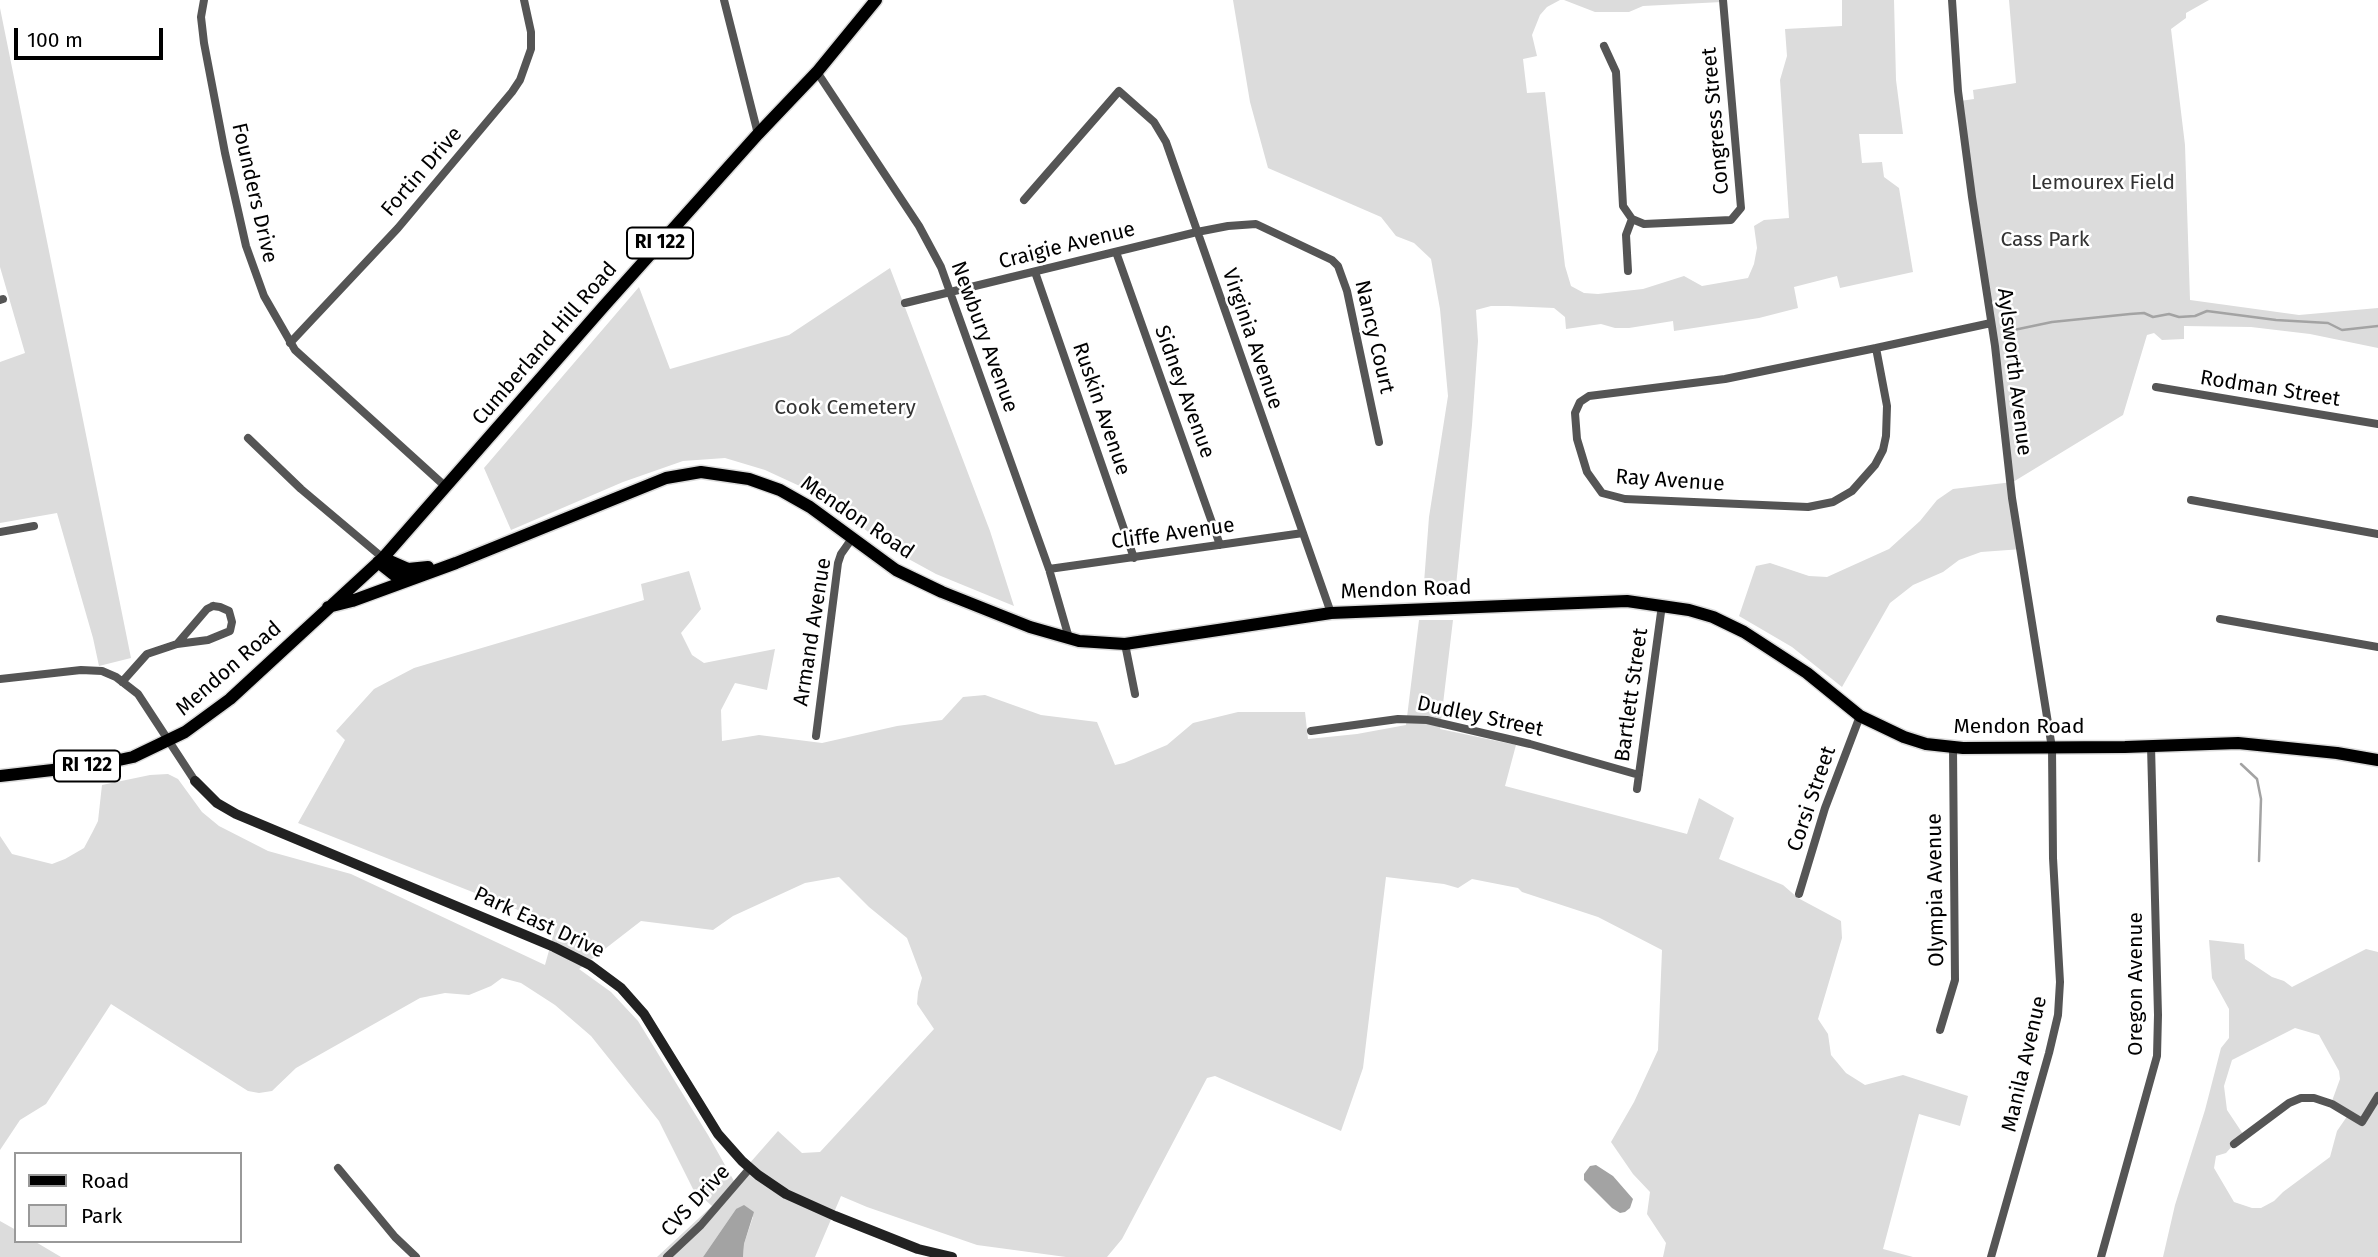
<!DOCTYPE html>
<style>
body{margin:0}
#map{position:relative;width:2378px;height:1257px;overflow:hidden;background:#fff;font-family:"Fira Sans",sans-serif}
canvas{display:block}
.legend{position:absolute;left:14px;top:1152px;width:228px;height:91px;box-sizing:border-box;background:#fff;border:2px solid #999;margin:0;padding:9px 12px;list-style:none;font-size:21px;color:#000}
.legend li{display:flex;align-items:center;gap:14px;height:35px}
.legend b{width:35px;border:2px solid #999}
.scale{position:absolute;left:14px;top:28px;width:149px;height:32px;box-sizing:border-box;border:4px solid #000;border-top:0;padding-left:9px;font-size:21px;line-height:24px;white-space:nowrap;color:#000;-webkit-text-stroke:5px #fff;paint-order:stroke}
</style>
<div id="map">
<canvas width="2378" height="1257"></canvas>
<ul class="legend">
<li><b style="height:9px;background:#000"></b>Road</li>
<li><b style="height:19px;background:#dcdcdc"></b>Park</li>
</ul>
<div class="scale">100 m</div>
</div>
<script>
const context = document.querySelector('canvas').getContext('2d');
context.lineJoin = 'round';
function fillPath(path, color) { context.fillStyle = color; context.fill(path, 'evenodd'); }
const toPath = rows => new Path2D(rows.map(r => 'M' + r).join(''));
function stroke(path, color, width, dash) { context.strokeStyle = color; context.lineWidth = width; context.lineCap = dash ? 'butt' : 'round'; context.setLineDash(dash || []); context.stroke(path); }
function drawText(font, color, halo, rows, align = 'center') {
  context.font = font + ' "Fira Sans",sans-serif'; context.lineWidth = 5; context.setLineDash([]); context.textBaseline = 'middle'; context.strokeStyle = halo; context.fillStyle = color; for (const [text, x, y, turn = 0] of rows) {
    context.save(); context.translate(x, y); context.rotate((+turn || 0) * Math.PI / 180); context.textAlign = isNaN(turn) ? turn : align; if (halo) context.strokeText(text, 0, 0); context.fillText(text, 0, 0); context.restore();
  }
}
const green = toPath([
 [1233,0,1560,0,1547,7,1540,15,1532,35,1537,56,1523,59,1527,93,1545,92,1565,266,1571,286,1584,293,1598,294,1643,289,1684,276,1702,286,1748,278,1754,264,1757,248,1754,226,1764,220,1789,218,1780,80,1787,56,1785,29,1842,26,1842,0,1894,0,1896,80,1903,134,1859,134,1862,163,1882,162,1884,177,1899,188,1913,272,1840,288,1837,276,1794,287,1798,308,1759,318,1674,331,1673,321,1629,328,1615,328,1601,324,1566,329,1565,317,1554,308,1508,306,1491,306,1476,310,1478,341,1472,425,1455,596,1423,596,1429,517,1448,396,1440,309,1431,259,1414,243,1396,236,1381,217,1268,168,1250,102],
 [1564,0,1721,0,1722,2,1643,6,1629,12,1595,12],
 [2009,0,2209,0,2186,13,2186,18,2171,29,2185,145,2190,300,2299,315,2378,308,2378,348,2310,334,2251,327,2184,326,2184,339,2162,340,2154,333,2147,335,2123,415,2013,482,2022,549,1981,552,1959,560,1943,572,1913,585,1890,603,1842,687,1792,647,1739,616,1756,566,1770,563,1809,576,1827,577,1889,549,1920,521,1937,500,1953,489,2013,482,1960,101,1974,99,1973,90,2016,83],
 [0,8,131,658,99,666,93,638,57,513,0,523,0,362,25,353,0,267],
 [890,268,990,531,1014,606,936,574,894,551,817,494,765,470,725,458,683,461,623,482,511,530,484,468,639,287,670,369,789,335],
 [689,571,701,609,681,633,692,655,704,663,775,649,767,690,735,683,721,710,722,741,759,735,822,743,897,726,942,720,963,697,985,695,1041,715,1097,722,1115,765,1124,763,1167,745,1193,723,1238,712,1305,712,1308,739,1357,734,1406,725,1419,620,1453,620,1440,729,1516,745,1505,786,1687,834,1699,798,1734,818,1719,859,1783,885,1798,898,1841,921,1842,938,1818,1019,1828,1034,1831,1055,1846,1073,1865,1085,1903,1075,1968,1096,1960,1126,1919,1114,1883,1249,1913,1257,1663,1257,1666,1243,1647,1214,1650,1192,1633,1174,1611,1142,1634,1102,1658,1050,1662,950,1598,917,1522,892,1518,888,1472,879,1458,888,1444,884,1386,877,1363,1068,1341,1131,1215,1076,1207,1078,1122,1239,1107,1257,1066,1257,977,1245,867,1207,841,1196,815,1257,743,1257,744,1244,753,1217,736,1209,703,1257,657,1257,712,1206,693,1189,659,1121,591,1036,555,1005,521,983,502,978,491,986,469,995,445,993,420,998,296,1068,272,1091,259,1093,248,1091,111,1004,46,1104,20,1120,0,1150,0,836,12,854,52,864,65,859,84,848,92,833,98,821,102,785,150,775,168,774,178,779,202,812,219,826,268,851,351,874,545,965,556,925,298,823,345,740,336,731,374,689,414,668,644,600,641,584],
 [839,877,869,907,907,938,922,978,918,992,917,1004,934,1029,820,1152,802,1153,778,1131,734,1181,708,1135,638,1021,611,992,579,969,641,921,713,930,733,916,805,883],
 [2209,940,2244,944,2245,959,2272,977,2284,981,2292,987,2366,949,2378,952,2378,1257,2163,1257,2175,1205,2205,1110,2221,1048,2229,1038,2229,1009,2212,978],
 [2295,1028,2319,1035,2339,1071,2340,1079,2332,1101,2348,1115,2337,1131,2330,1157,2283,1192,2274,1201,2261,1208,2252,1208,2234,1202,2214,1168,2216,1156,2226,1153,2243,1134,2227,1110,2224,1086,2232,1060],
 [0,1221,16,1230,16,1241,34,1241,61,1257,0,1257]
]);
const water = toPath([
 [1596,1165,1613,1176,1633,1199,1630,1208,1625,1212,1620,1213,1612,1208,1584,1180,1584,1174,1590,1166],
 [744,1205,754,1212,744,1244,743,1257,703,1257,736,1209]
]);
const stream = toPath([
 [2009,331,2052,322,2130,314,2144,313,2153,317,2169,314,2179,317,2195,316,2207,311,2276,320,2328,323,2342,330,2378,326],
 [2241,764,2257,779,2261,799,2259,861]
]);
const street = toPath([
 [204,0,201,17,204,43,225,153,246,246,264,296,295,350,446,487],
 [724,0,758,134],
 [1952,0,1958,91,1972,197,1995,346,2012,498,2052,748,2053,858,2060,982,2058,1015,2049,1053,1991,1257],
 [1604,46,1616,72,1623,206,1632,219,1644,224,1731,220,1741,208,1723,0],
 [817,72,919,226,941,267,1049,569,1069,638],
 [1024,200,1119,91,1154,122,1166,142,1331,613],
 [1116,252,1220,545],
 [1628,271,1626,235,1632,219],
 [1035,272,1134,558],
 [0,300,3,299],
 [905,303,1197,232,1228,226,1256,224,1332,260,1338,266,1347,291,1379,442],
 [290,343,398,228,512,92,520,80,531,49,531,32,524,0],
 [1876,348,1887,406,1886,436,1883,450,1875,465,1852,491,1833,502,1808,507,1625,499,1602,493,1587,472,1577,439,1575,413,1580,402,1589,396,1725,379,1876,348],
 [1876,348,1991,323],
 [2156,387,2378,424],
 [248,438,301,489,383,558],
 [2191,500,2378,534],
 [0,532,34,526],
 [1049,569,1303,533],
 [213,606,220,607,229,611,232,622,230,631,208,640,177,644,207,609,213,606],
 [2220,619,2378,647],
 [1125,644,1135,694],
 [0,679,81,670,102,671,116,677,138,694,195,781],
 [122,682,147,654,177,644],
 [1311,731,1398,719,1427,720,1530,744,1639,775],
 [816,736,838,563,841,554,853,537],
 [1637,789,1662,605],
 [1799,894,1825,808,1860,716],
 [1940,1030,1955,980,1953,748],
 [2234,1144,2289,1103,2301,1098,2314,1098,2332,1104,2362,1122,2378,1096],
 [338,1168,395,1237,416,1257],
 [667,1257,701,1225,750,1168],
 [2101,1257,2157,1056,2158,1015,2151,746]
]);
const secondary = toPath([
 [195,781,217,803,236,814,554,947,590,965,621,988,644,1014,718,1134,742,1161,758,1175,786,1194,835,1216,918,1249,952,1257]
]);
const primary = toPath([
 [383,558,408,569,428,567],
 [378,562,397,577,407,580],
 [328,607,352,601,456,563,666,478,701,472,749,479,780,490,810,507,896,570,942,592,1030,627,1079,641,1125,644,1331,613,1627,601,1689,610,1713,617,1744,632,1807,673,1860,716,1904,737,1926,744,1963,748,2125,747,2238,743,2337,753,2378,760],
 [0,776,96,765,133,757,185,732,230,699,383,558,604,306,758,134,817,72,876,0]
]);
const shields = [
 [660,243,66],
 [87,766,66]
];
const shieldNames = [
 ["RI 122",660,243],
 ["RI 122",87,766]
];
const streetNames = [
 ["Congress Street",1716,121,-95],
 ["Fortin Drive",422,172,-49],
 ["Founders Drive",254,193,77],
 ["Craigie Avenue",1067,246,-14],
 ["Newbury Avenue",984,337,70],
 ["Nancy Court",1374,337,77],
 ["Virginia Avenue",1252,339,71],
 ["Cumberland Hill Road",545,344,-49],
 ["Aylsworth Avenue",2014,372,83],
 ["Rodman Street",2270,389,9],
 ["Sidney Avenue",1184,392,70],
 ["Ruskin Avenue",1101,409,71],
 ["Ray Avenue",1670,481,4],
 ["Mendon Road",857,518,34],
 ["Cliffe Avenue",1173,534,-8],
 ["Mendon Road",1406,590,-2],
 ["Armand Avenue",813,632,-81],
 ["Mendon Road",229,669,-41],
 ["Bartlett Street",1632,695,-82],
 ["Dudley Street",1480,717,12],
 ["Mendon Road",2019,727],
 ["Corsi Street",1812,799,-71],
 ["Olympia Avenue",1936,890,-91],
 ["Park East Drive",539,923,25],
 ["Oregon Avenue",2136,984,-90],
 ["Manila Avenue",2025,1064,-77],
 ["CVS Drive",696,1201,-47]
];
const parkNames = [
 ["Lemourex Field",2103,183],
 ["Cass Park",2045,240],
 ["Cook Cemetery",845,408]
];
fillPath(green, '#dcdcdc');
fillPath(water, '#a3a3a3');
stroke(stream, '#a3a3a3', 2.5);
stroke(primary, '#dbdbdb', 15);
stroke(street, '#555', 8);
stroke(secondary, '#222', 10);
stroke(primary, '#000', 12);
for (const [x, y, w] of shields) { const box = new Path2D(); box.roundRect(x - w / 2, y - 15.5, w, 31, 5); context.fillStyle = '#fff'; context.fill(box); stroke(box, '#000', 2); }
drawText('bold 19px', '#000', null, shieldNames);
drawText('21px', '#000', '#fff', streetNames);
drawText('21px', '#333', '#fff', parkNames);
</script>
